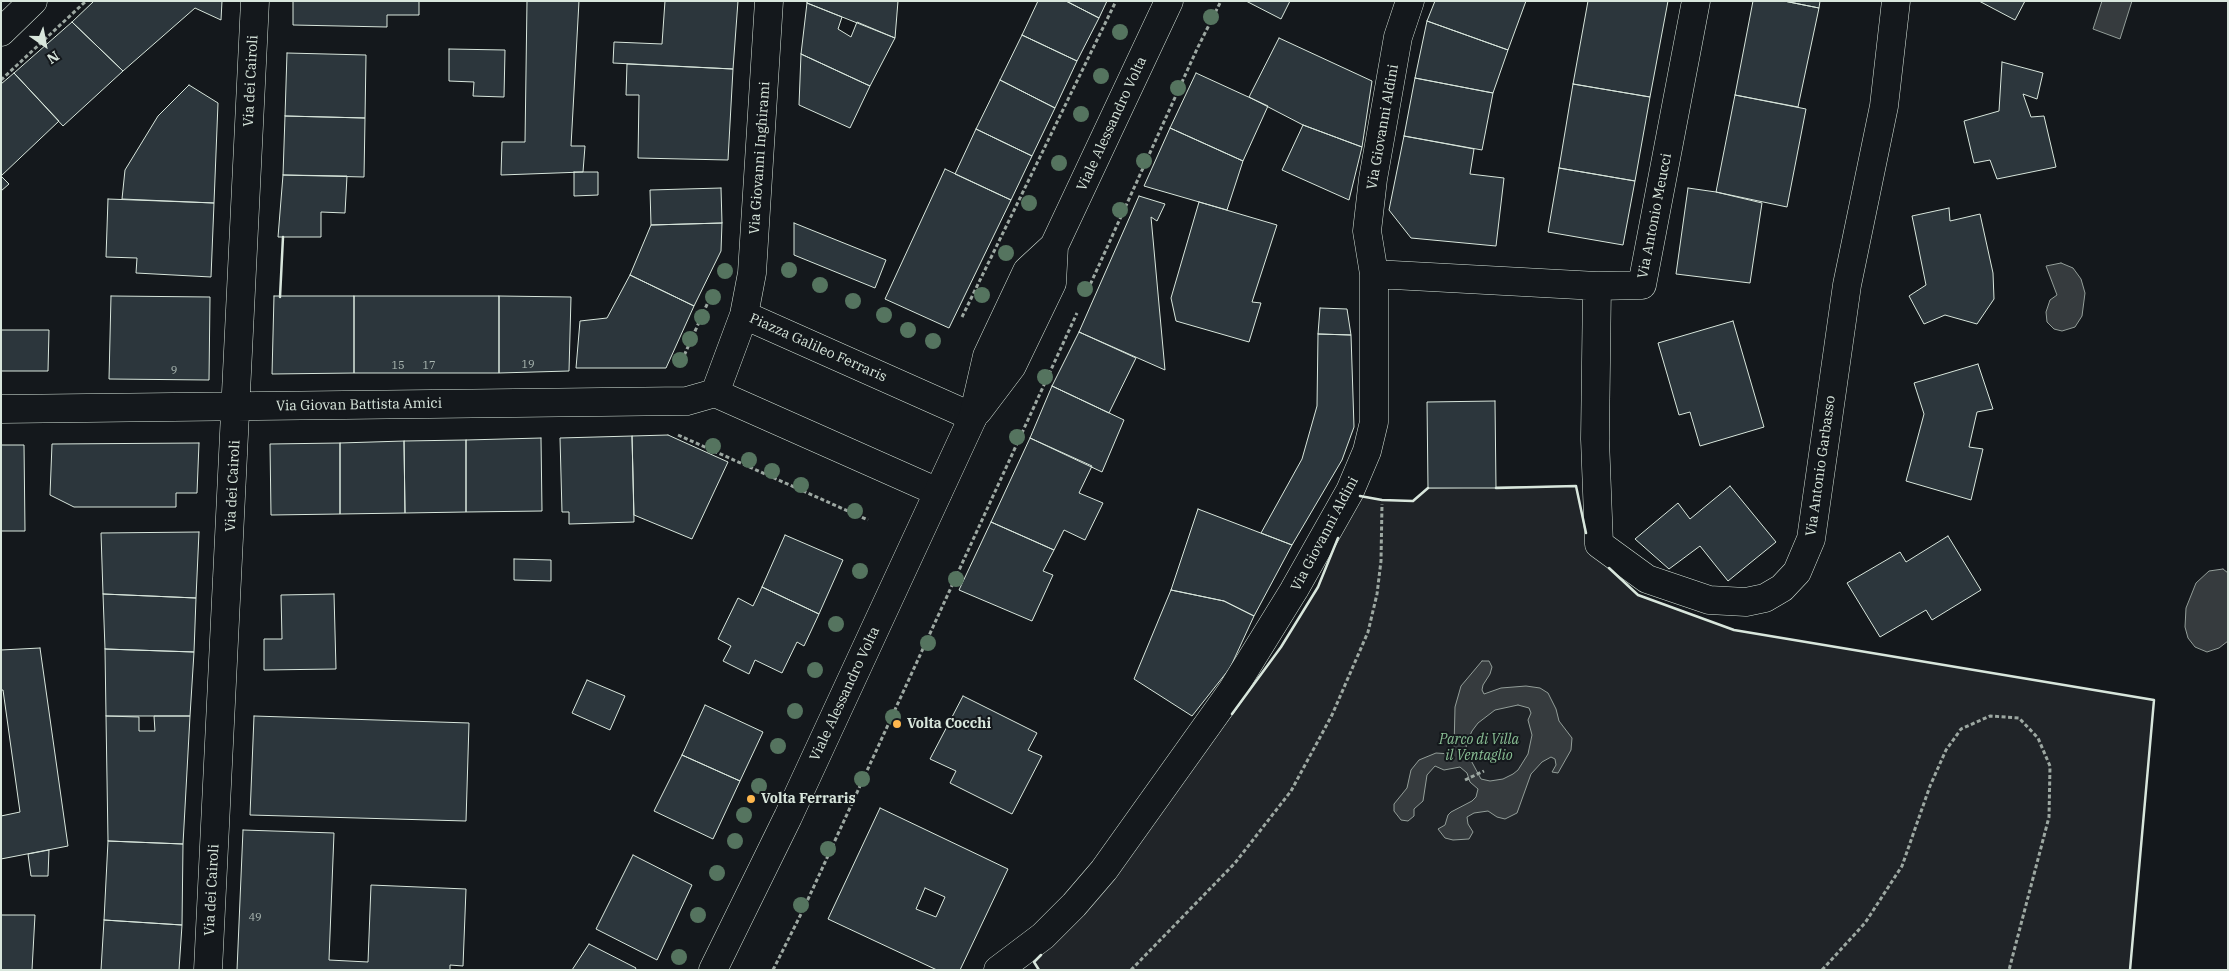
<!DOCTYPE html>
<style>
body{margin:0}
#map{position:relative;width:2229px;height:971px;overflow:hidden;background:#14181c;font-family:"IBM Plex Serif",serif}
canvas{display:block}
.frame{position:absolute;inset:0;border:2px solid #d8e6dc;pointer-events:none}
.north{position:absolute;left:20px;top:20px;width:50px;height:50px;-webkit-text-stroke:4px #14181c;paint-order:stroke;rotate:147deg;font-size:14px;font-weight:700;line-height:20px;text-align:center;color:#d8e6dc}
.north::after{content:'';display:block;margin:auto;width:18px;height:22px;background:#d8e6dc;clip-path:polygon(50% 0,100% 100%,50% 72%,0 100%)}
</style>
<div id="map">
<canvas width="2229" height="971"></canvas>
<div class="frame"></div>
<div class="north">N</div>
</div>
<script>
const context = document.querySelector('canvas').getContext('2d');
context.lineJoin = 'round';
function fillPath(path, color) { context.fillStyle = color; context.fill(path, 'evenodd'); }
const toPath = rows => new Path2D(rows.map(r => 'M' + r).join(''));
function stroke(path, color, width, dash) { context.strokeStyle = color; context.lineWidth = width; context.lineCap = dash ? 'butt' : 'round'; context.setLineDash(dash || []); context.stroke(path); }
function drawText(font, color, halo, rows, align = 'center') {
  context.font = font + ' "IBM Plex Serif",serif'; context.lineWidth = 4; context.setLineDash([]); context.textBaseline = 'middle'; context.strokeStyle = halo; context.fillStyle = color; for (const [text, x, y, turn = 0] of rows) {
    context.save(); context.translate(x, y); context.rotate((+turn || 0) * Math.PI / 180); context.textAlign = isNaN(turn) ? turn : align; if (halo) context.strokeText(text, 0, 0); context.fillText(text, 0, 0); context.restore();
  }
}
const green = toPath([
 [1576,486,1589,550,1638,595,1734,630,2154,700,2130,970,1039,970,1034,962,1089,904,1131,854,1281,647,1318,587,1356,495,1382,500,1413,501,1428,488,1576,486]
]);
const water = toPath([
 [2102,1,2132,1,2120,39,2093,29,2102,1],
 [2061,263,2073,268,2081,279,2085,293,2082,316,2075,327,2062,331,2054,329,2047,322,2046,312,2050,300,2057,295,2046,266,2061,263],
 [2223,569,2228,573,2228,641,2219,648,2207,652,2195,647,2188,638,2185,627,2186,608,2196,583,2209,571,2223,569],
 [1482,661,1489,661,1492,667,1490,674,1483,685,1482,690,1484,694,1501,688,1526,686,1540,688,1548,693,1556,709,1559,721,1572,738,1571,750,1558,773,1552,772,1556,765,1555,759,1551,757,1542,762,1531,774,1517,813,1505,819,1497,817,1488,811,1474,813,1467,817,1468,824,1473,832,1469,839,1453,840,1445,838,1438,829,1445,825,1448,815,1451,812,1472,801,1476,797,1478,789,1470,782,1467,773,1460,767,1444,770,1435,766,1427,775,1423,801,1414,809,1414,816,1408,821,1401,820,1394,811,1394,804,1407,788,1411,770,1419,760,1436,753,1451,754,1454,749,1455,707,1461,686,1482,661],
 [1518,705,1529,708,1531,713,1528,720,1532,735,1528,754,1518,770,1513,774,1503,779,1490,781,1481,779,1467,753,1466,744,1472,731,1478,723,1495,710,1518,705]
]);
const building = toPath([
 [94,1,222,1,221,20,195,8,123,71,72,22,94,1],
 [293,1,419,1,419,15,387,15,387,27,293,25,293,1],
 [527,1,579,1,571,146,585,146,583,172,501,175,502,142,525,142,527,1],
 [665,1,738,1,733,69,613,63,614,42,662,44,665,1],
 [807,1,898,1,895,38,807,3,807,1],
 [1038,1,1066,1,1099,18,1077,61,1022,35,1038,1],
 [1066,1,1107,1,1099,18,1066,1],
 [1246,1,1290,1,1281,19,1246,1],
 [1435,1,1526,1,1508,50,1427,21,1435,1],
 [1588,1,1668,1,1650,97,1573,84,1588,1],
 [1753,1,1784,1,1819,8,1798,107,1735,95,1753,1],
 [1784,1,1820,1,1819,8,1784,1],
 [1979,1,2025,1,2015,20,1979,1],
 [807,3,842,17,838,29,851,37,857,22,895,38,870,86,801,54,807,3],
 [1427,21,1508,50,1493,93,1415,78,1427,21],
 [72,22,123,71,63,126,14,73,72,22],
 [1022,35,1077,61,1055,108,1000,80,1022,35],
 [1279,38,1372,81,1362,147,1303,125,1249,97,1279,38],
 [449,49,505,50,504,97,473,96,474,82,449,81,449,49],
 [287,53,366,55,365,118,285,116,287,53],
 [801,54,870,86,850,128,799,105,801,54],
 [2002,62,2043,73,2037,99,2023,94,2031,117,2044,116,2056,167,1997,179,1990,160,1974,163,1964,121,1999,111,2002,62],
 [627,64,733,69,728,160,638,158,639,95,626,95,627,64],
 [14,73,59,121,1,176,1,84,14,73],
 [1196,73,1268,106,1243,161,1170,128,1196,73],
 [1415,78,1493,93,1482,150,1404,136,1415,78],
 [1000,80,1055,108,1032,156,976,129,1000,80],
 [1573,84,1650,97,1635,181,1559,168,1573,84],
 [189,85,218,103,214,203,122,199,125,170,158,116,189,85],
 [1735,95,1806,109,1787,207,1716,192,1735,95],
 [285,116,365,118,364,177,283,175,285,116],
 [1303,125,1362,147,1349,200,1282,170,1303,125],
 [1170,128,1243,161,1227,210,1144,186,1170,128],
 [976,129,1032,156,1011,200,955,174,976,129],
 [1404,136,1474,149,1470,174,1504,178,1496,246,1411,238,1389,210,1404,136],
 [1559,168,1635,181,1623,245,1548,232,1559,168],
 [945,169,1011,200,949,328,885,299,945,169],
 [574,172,598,172,598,195,574,196,574,172],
 [283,175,347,176,345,213,321,212,321,237,278,237,283,175],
 [1,176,9,184,1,191,1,176],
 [721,188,722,223,651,225,650,190,721,188],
 [1688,188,1716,192,1762,203,1750,283,1676,274,1688,188],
 [1139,196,1165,204,1157,221,1151,217,1165,370,1079,332,1139,196],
 [108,199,214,203,211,277,136,273,137,258,106,257,108,199],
 [1199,202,1277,225,1252,302,1261,303,1249,342,1176,321,1171,298,1199,202],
 [1949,208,1950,221,1980,214,1993,273,1994,299,1977,324,1945,315,1924,324,1909,296,1926,285,1912,216,1949,208],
 [722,223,721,251,694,306,630,275,651,225,722,223],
 [794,223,886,260,875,288,794,255,794,223],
 [630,275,694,306,666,368,576,368,580,321,607,318,630,275],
 [111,296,210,297,209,380,109,379,111,296],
 [274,296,354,296,354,373,272,374,274,296],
 [354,296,499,296,499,373,354,373,354,296],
 [499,296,571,297,569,371,499,373,499,296],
 [1320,308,1347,309,1351,335,1318,334,1320,308],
 [1733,321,1764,427,1700,446,1690,412,1679,415,1658,343,1733,321],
 [1,330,49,330,48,371,1,371,1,330],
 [1079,332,1136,358,1109,413,1052,386,1079,332],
 [1318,334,1351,335,1354,427,1342,460,1292,545,1261,533,1302,459,1317,406,1318,334],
 [1978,364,1993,409,1977,412,1969,447,1983,449,1971,500,1906,481,1924,414,1914,383,1978,364],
 [1052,386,1124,420,1102,472,1030,438,1052,386],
 [1495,401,1496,488,1428,488,1427,402,1495,401],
 [668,435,728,462,692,539,634,515,632,436,668,435],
 [632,436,634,522,569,524,569,512,562,512,560,438,632,436],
 [541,438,542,511,466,512,466,440,541,438],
 [1030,438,1092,466,1079,493,1103,503,1085,540,1064,530,1054,550,991,522,1030,438],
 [466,440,466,512,405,513,404,441,466,440],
 [404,441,405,513,340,514,340,443,404,441],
 [199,443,197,493,176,493,176,507,74,507,50,495,52,444,199,443],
 [340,443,340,514,271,515,270,444,340,443],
 [1,445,24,445,25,531,1,531,1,445],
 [1730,486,1776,542,1728,581,1700,546,1669,569,1635,539,1678,503,1690,519,1730,486],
 [1198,509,1292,545,1254,616,1224,601,1171,590,1198,509],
 [991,522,1054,550,1043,571,1053,575,1032,621,959,590,991,522],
 [199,532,196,598,103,594,101,533,199,532],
 [785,535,843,560,819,614,762,587,785,535],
 [1948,536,1981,590,1932,620,1926,610,1880,637,1847,583,1900,552,1906,562,1948,536],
 [514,559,551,560,551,581,514,580,514,559],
 [762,587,819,614,804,646,797,642,782,673,755,660,749,674,723,661,731,646,718,639,738,598,753,606,762,587],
 [1171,590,1224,601,1254,616,1230,668,1192,716,1134,679,1171,590],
 [103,594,196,598,194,652,105,649,103,594],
 [334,594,336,669,264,670,264,639,282,639,281,595,334,594],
 [40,648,68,846,1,859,1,816,20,812,3,690,1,690,1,650,40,648],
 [105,649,194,652,190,716,106,716,105,649],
 [587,680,625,696,610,730,572,713,587,680],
 [963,696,1037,733,1028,750,1042,756,1012,814,950,783,956,771,930,759,963,696],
 [705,705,763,732,740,781,682,755,705,705],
 [106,716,139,717,139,731,155,731,154,716,190,716,183,844,108,841,106,716],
 [254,716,469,723,466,821,250,815,254,716],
 [682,755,740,781,713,839,654,811,682,755],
 [880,808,1008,869,960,970,937,970,828,919,880,808],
 [925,888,945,897,936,917,916,909,925,888],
 [243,830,334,833,329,960,368,962,371,885,466,889,463,966,450,965,450,970,237,970,243,830],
 [108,841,183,844,182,925,104,920,108,841],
 [49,850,48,876,31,876,28,854,49,850],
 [633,855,692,885,657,960,596,929,633,855],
 [1,915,35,915,32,970,1,970,1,915],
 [104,920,182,925,179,970,101,970,104,920],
 [589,944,636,968,635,970,572,970,589,944]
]);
const path = toPath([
 [1,80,86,1],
 [1085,296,1197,49,1221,1],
 [962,317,1116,1],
 [679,367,713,291],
 [678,435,868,520],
 [1465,780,1484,771],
 [773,970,804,908,1077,313],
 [1131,970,1235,863,1291,791,1332,715,1368,632,1377,594,1381,561,1382,504],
 [1822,970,1865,923,1902,866,1930,786,1946,750,1961,729,1990,716,2019,718,2038,738,2050,766,2049,817,2009,970]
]);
const minor = toPath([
 [1,32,33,1],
 [1374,274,1597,286,1642,285,1696,1],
 [1597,286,1595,439,1599,544,1647,579,1709,600,1746,602,1765,598,1782,588,1797,572,1811,539,1847,285,1884,106,1896,1],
 [744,315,752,273,769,1],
 [1,409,687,401,715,393],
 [938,492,715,393,744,315,973,417],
 [208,970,255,1],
 [998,970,1043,936,1074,905,1104,870,1231,692,1294,590,1350,491,1367,451,1374,422,1374,274,1367,231,1373,179,1398,37,1410,1]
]);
const secondary = toPath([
 [978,411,1012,366,1052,283,1054,246,1169,1],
 [713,970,788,817,973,417,987,356,1027,271,1054,246]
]);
const wall = toPath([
 [280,297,283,237],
 [1496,488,1576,486,1586,533],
 [1360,496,1382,500,1413,501,1428,488],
 [1609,568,1638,595,1734,630,2154,700,2130,970],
 [1232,714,1281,647,1318,587,1338,538],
 [1039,970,1034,962,1041,955]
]);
const trees = [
 [1211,17],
 [1120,32],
 [1101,76],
 [1178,88],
 [1081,114],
 [1144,161],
 [1059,163],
 [1029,203],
 [1120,210],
 [1006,253],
 [789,270],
 [725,271],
 [820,285],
 [1085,289],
 [982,295],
 [713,297],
 [853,301],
 [884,315],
 [702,317],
 [908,330],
 [690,339],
 [933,341],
 [680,360],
 [1045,377],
 [1017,437],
 [713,446],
 [749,460],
 [772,471],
 [801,485],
 [855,511],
 [860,571],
 [956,579],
 [836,624],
 [928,643],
 [815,670],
 [795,711],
 [893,717],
 [778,746],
 [862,779],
 [759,786],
 [744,815],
 [735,841],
 [828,849],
 [717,873],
 [801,905],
 [698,915],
 [679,957]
];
const markers = [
 [897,724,5,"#ffb74d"],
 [751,799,5,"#ffb74d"]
];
const numberNames = [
 ["19",528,365],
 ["15",398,366],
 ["17",429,366],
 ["9",174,371],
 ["49",255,918]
];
const streetNames = [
 ["Via dei Cairoli",251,81,-87],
 ["Viale Alessandro Volta",1112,124,-65],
 ["Via Giovanni Aldini",1383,127,-80],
 ["Via Giovanni Inghirami",760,158,-86],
 ["Via Antonio Meucci",1655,216,-79],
 ["Piazza Galileo Ferraris",818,348,24],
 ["Via Giovan Battista Amici",359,405,-1],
 ["Via Antonio Garbasso",1821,466,-82],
 ["Via dei Cairoli",233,486,-87],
 ["Via Giovanni Aldini",1325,534,-62],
 ["Viale Alessandro Volta",845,694,-65],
 ["Via dei Cairoli",212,890,-87]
];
const poiNames = [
 ["Volta Cocchi",907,724],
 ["Volta Ferraris",761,799]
];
const parkNames = [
 ["Parco di Villa",1479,740],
 ["il Ventaglio",1479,756]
];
fillPath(green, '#202428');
stroke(green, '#939e99', 1);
fillPath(water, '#363b3e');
stroke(water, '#939e99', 1);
fillPath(building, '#2c363c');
stroke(building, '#d8e6dc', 1);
stroke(minor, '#d8e6dc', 29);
stroke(secondary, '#d8e6dc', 29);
stroke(path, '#9da8a2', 3, [4, 2.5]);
stroke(minor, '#14181c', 28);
stroke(secondary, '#14181c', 28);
stroke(wall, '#d8e6dc', 2.5);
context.fillStyle = '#55745f';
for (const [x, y] of trees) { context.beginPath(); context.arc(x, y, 8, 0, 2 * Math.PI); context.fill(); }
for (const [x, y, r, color] of markers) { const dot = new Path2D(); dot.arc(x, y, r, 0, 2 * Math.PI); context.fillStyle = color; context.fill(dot); stroke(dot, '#14181c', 2); }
drawText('11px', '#adbab4', null, numberNames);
drawText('14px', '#d8e6dc', '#14181c', streetNames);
drawText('bold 14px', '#d8e6dc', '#14181c', poiNames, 'left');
drawText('italic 14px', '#8ac095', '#14181c', parkNames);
</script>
